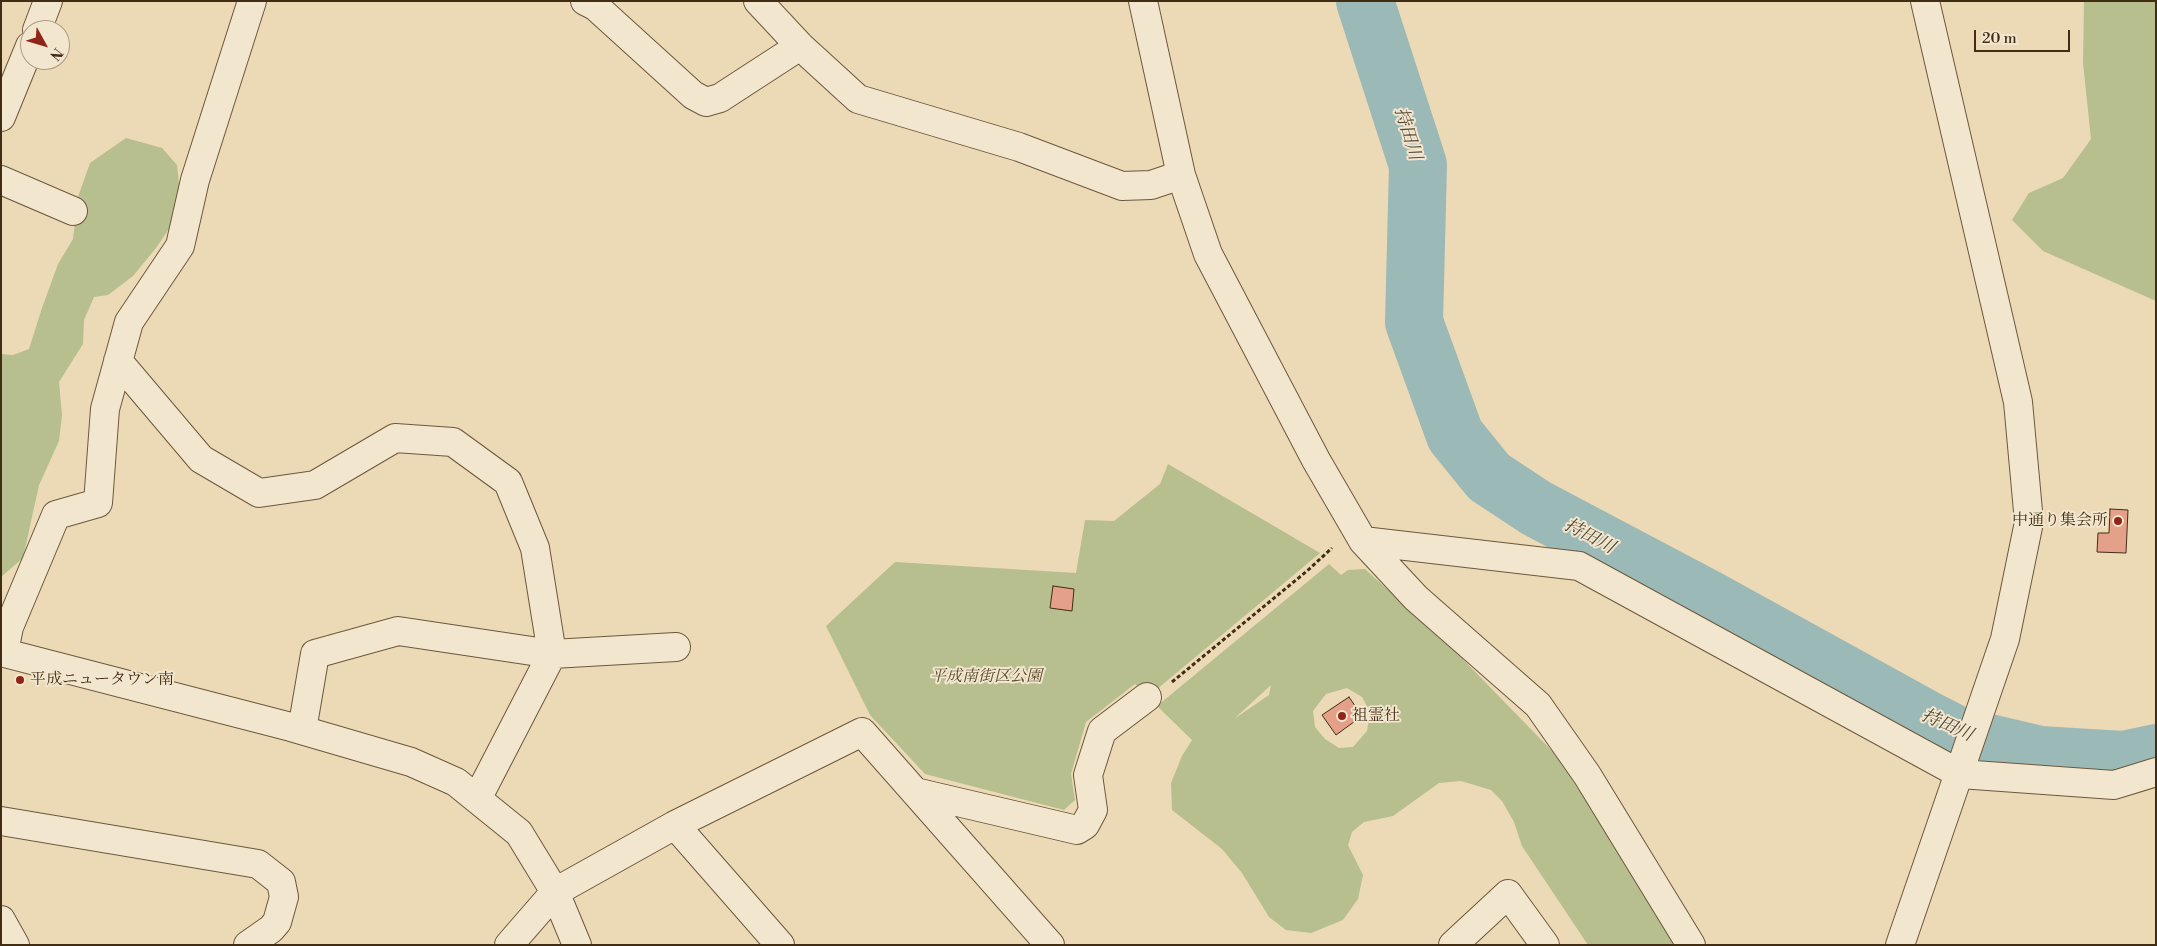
<!DOCTYPE html>
<meta charset="utf-8">
<style>
body{margin:0}
#map{position:relative;width:2157px;height:946px;overflow:hidden;background:#ecd9b5;font-family:"Libre Bodoni",serif}
canvas{display:block}
.frame{position:absolute;inset:0;border:2px solid #412d13;pointer-events:none}
.north{position:absolute;left:20px;top:20px;width:50px;height:50px;box-sizing:border-box;background:#f3e6cf;border:1px solid #ac9c84;border-radius:50%;rotate:129deg;font-size:14px;font-weight:700;line-height:20px;text-align:center;color:#412d13}
.north::after{content:'';display:block;margin:auto;width:18px;height:22px;background:#8f2418;clip-path:polygon(50% 0,100% 100%,50% 72%,0 100%)}
.scale{position:absolute;left:1974px;top:30px;width:96px;height:22px;box-sizing:border-box;border:2px solid #412d13;border-top:0;padding-left:6px;font-size:15px;line-height:18px;white-space:nowrap;color:#412d13;-webkit-text-stroke:4px #f3e6cf;paint-order:stroke}
</style>
<div id="map">
<canvas width="2157" height="946"></canvas>
<div class="frame"></div>
<div class="north">N</div>
<div class="scale">20 m</div>
</div>
<script>
const context = document.querySelector('canvas').getContext('2d');
context.lineJoin = 'round';
function fillPath(path, color) { context.fillStyle = color; context.fill(path, 'evenodd'); }
const toPath = rows => new Path2D(rows.map(r => 'M' + r).join(''));
function stroke(path, color, width, dash) { context.strokeStyle = color; context.lineWidth = width; context.lineCap = dash ? 'butt' : 'round'; context.setLineDash(dash || []); context.stroke(path); }
function drawText(font, color, halo, rows, align = 'center') {
  context.font = font + ' "Libre Bodoni","Noto Serif JP",serif'; context.lineWidth = 4; context.setLineDash([]); context.textBaseline = 'middle'; context.strokeStyle = halo; context.fillStyle = color; for (const [text, x, y, turn = 0] of rows) {
    context.save(); context.translate(x, y); context.rotate((+turn || 0) * Math.PI / 180); context.textAlign = isNaN(turn) ? turn : align; if (halo) context.strokeText(text, 0, 0); context.fillText(text, 0, 0); context.restore();
  }
}
const green = toPath([
 [2084,1,2156,1,2156,301,2043,251,2012,220,2029,193,2063,178,2091,139,2083,63],
 [126,138,162,148,177,165,180,193,173,223,156,248,133,276,108,295,94,297,84,320,83,344,59,382,62,415,59,441,39,485,23,558,1,577,1,354,13,355,29,349,42,308,58,264,73,239,78,197,90,163],
 [1168,464,1320,553,1150,695,1135,684,1086,722,1071,774,1075,800,1064,810,925,774,870,715,826,626,895,562,1076,573,1085,520,1114,521,1160,484],
 [1329,564,1341,575,1348,570,1365,569,1449,645,1557,756,1680,945,1588,945,1522,846,1514,822,1502,801,1491,790,1461,781,1439,783,1393,816,1364,822,1352,832,1348,845,1363,875,1358,899,1343,920,1311,933,1286,930,1269,917,1242,873,1222,849,1172,810,1171,783,1182,756,1192,740,1157,706],
 [1271,685,1269,695,1234,719],
 [1347,688,1362,697,1370,712,1367,731,1353,747,1339,748,1325,739,1315,727,1313,711,1326,694]
]);
const river = toPath([
 [1365,1,1418,165,1414,322,1455,435,1489,477,1536,508,1710,600,1924,718,1959,736,2040,755,2123,760,2156,753]
]);
const building = toPath([
 [2110,509,2128,510,2126,553,2097,552,2098,533,2109,533,2110,509],
 [1053,586,1074,589,1072,611,1050,608,1053,586],
 [1349,697,1362,716,1336,735,1322,715,1349,697]
]);
const path = toPath([
 [1172,682,1307,571,1332,548]
]);
const minor = toPath([
 [585,1,595,6,693,95,706,102,720,98,800,46],
 [758,1,800,46,858,99,1019,147,1122,186,1151,185,1181,175],
 [1143,1,1181,175,1208,254,1316,460,1363,541,1416,598,1538,705,1587,775,1691,945],
 [37,30,48,1],
 [1,117,30,46],
 [1,180,73,211],
 [118,361,201,459,259,493,315,485,395,438,453,442,508,482,535,548,552,654,398,631,315,654,302,730],
 [1363,541,1579,566,1960,774,2114,785,2156,772],
 [1,652,291,727,411,762,456,782,519,833,555,892,577,945],
 [4,652,9,627,56,515,98,503,105,409,129,322,180,246,195,180,252,1],
 [915,792,1077,830,1085,825,1093,810,1088,775,1102,731,1147,697],
 [477,799,552,654,676,647],
 [1,821,258,864,281,882,284,897,277,922,271,929,248,945],
 [675,825,780,945],
 [1,920,15,945],
 [509,945,555,892,675,825,862,732,1050,945],
 [1453,945,1508,894,1545,945],
 [1900,945,2005,639,2029,522,2018,402,1925,1]
]);
const markers = [
 [2118,521,5,"#8f2418"],
 [20,680,5,"#8f2418"],
 [1342,716,5,"#8f2418"]
];
const poiNames = [
 ["中通り集会所",2108,521,"right"],
 ["平成ニュータウン南",30,680],
 ["祖霊社",1352,716]
];
const parkNames = [
 ["平成南街区公園",986,677]
];
const waterNames = [
 ["持田川",1407,134,73],
 ["持田川",1589,537,28],
 ["持田川",1947,726,24]
];
fillPath(green, '#b7bf8e');
stroke(river, '#9bb9b6', 58);
fillPath(building, '#e5a08a');
stroke(building, '#412d13', 1);
stroke(minor, '#6c583c', 30);
stroke(path, '#412d13', 3, [4, 2.5]);
stroke(minor, '#f3e6cf', 28);
for (const [x, y, r, color] of markers) { const dot = new Path2D(); dot.arc(x, y, r, 0, 2 * Math.PI); context.fillStyle = color; context.fill(dot); stroke(dot, '#f3e6cf', 2); }
drawText('16px', '#412d13', '#f3e6cf', poiNames, 'left');
drawText('italic 16px', '#594a2c', '#f3e6cf', parkNames);
drawText('italic 18px', '#534934', '#f3e6cf', waterNames);
</script>
